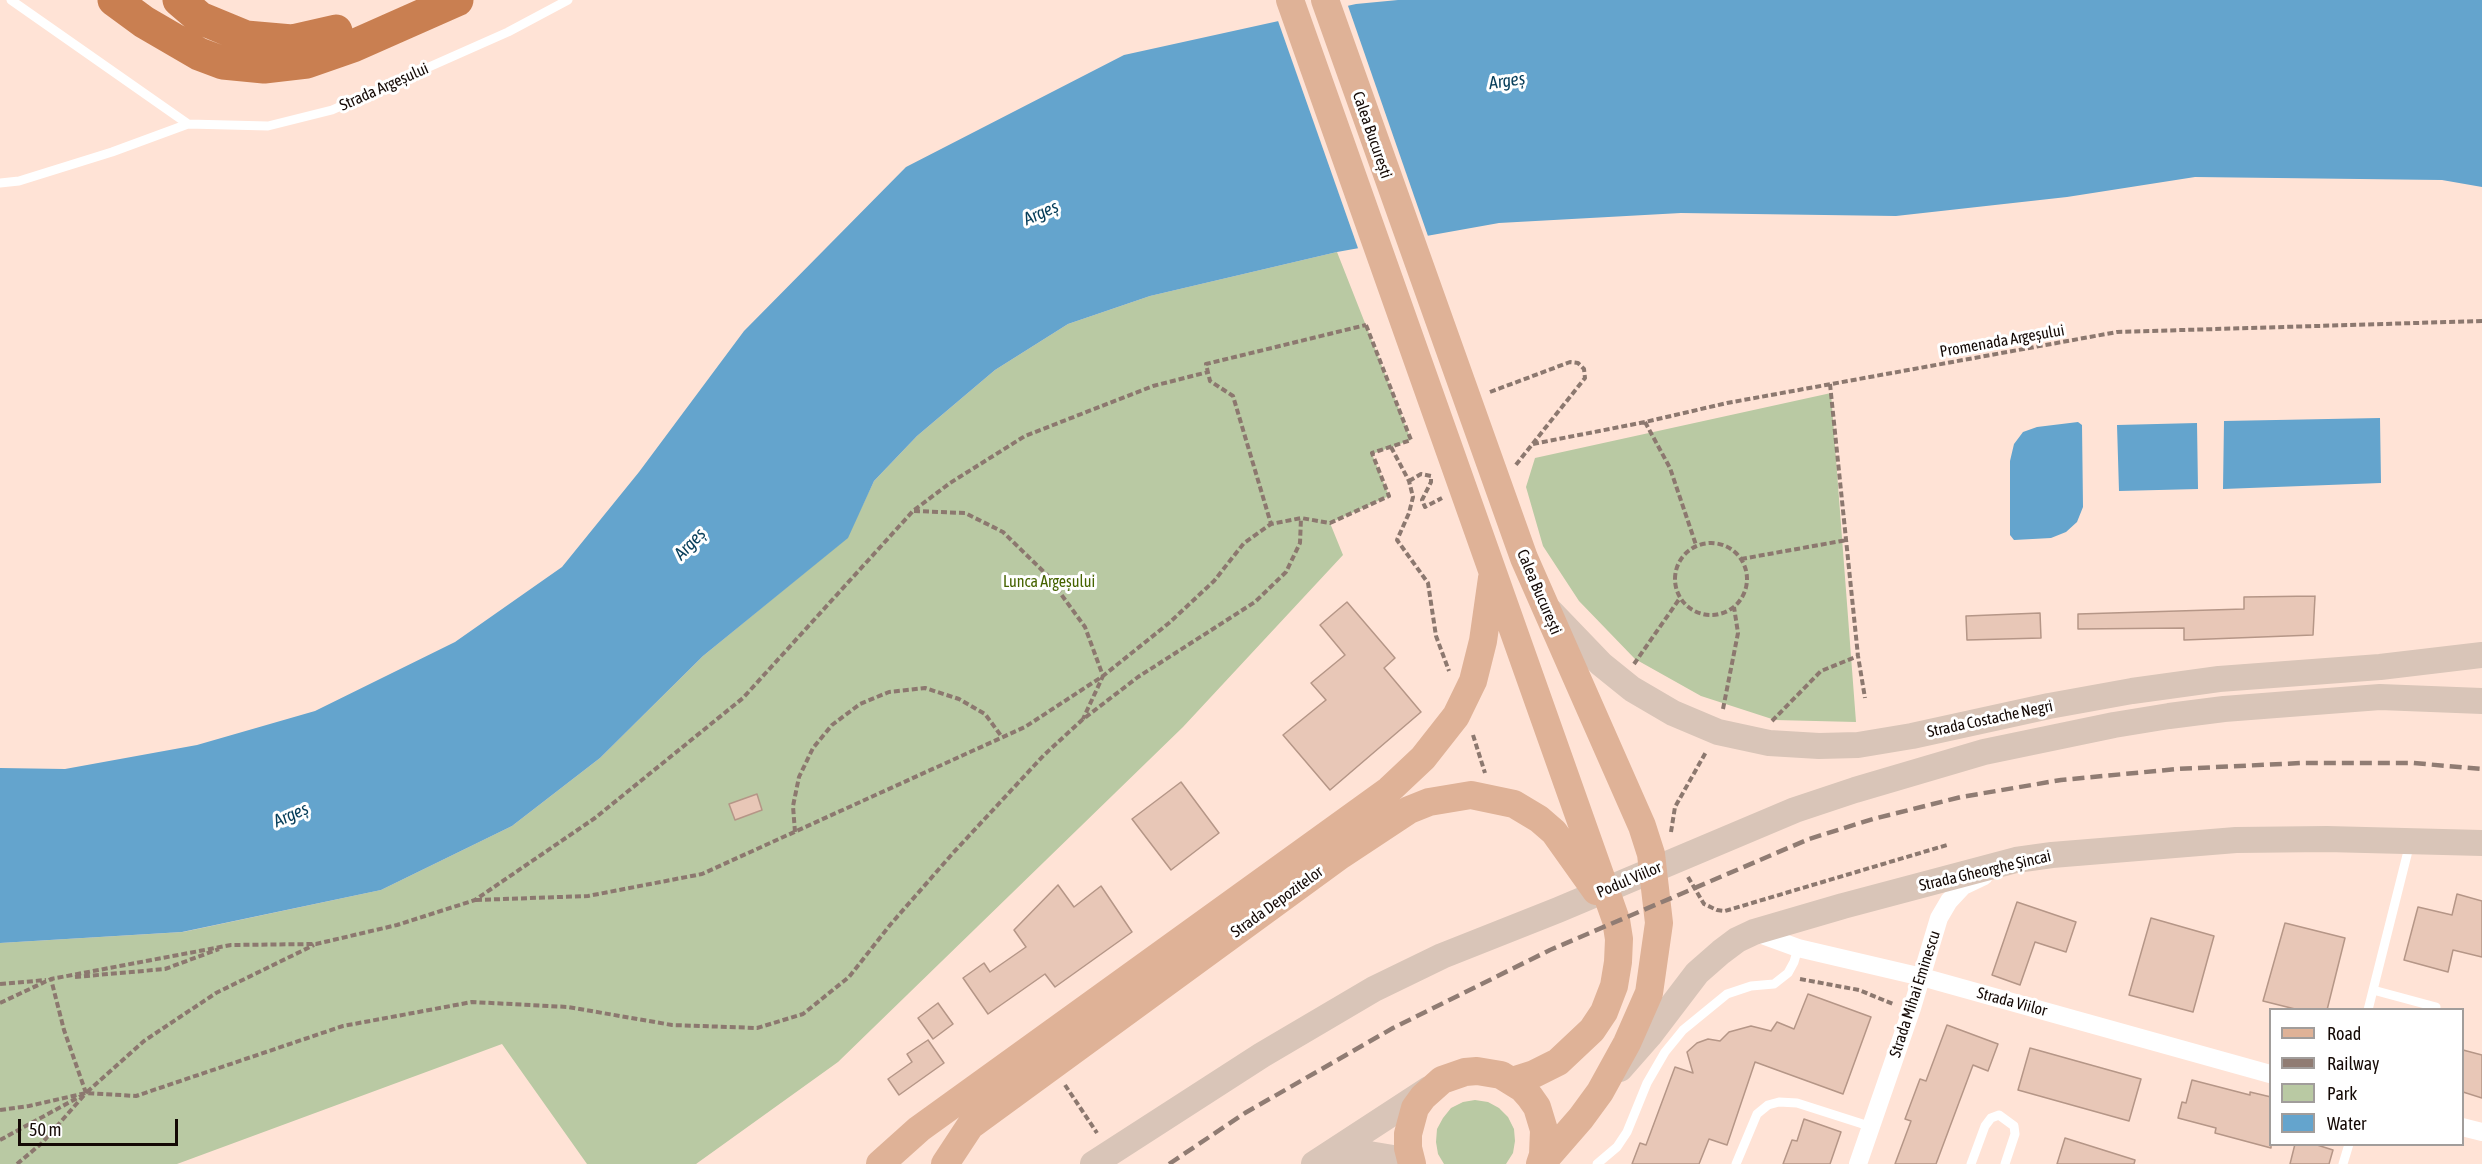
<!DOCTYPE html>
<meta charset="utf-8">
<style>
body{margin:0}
#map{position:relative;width:2482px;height:1164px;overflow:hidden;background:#ffe3d6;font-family:"Asap Condensed",sans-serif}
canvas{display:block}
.legend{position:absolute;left:2269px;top:1008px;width:195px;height:138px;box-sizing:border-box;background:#fff;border:2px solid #a19d9b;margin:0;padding:8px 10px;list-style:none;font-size:18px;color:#140905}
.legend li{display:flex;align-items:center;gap:12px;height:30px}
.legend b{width:30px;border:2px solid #a19d9b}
.scale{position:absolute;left:18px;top:1119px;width:160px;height:27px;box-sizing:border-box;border:3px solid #140905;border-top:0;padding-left:8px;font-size:18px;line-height:21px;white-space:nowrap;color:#140905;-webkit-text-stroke:4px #fff;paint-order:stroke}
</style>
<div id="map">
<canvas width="2482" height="1164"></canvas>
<ul class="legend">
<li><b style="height:8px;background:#dfb297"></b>Road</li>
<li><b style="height:8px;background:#907c73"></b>Railway</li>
<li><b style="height:16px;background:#b9c9a3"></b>Park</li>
<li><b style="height:16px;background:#64a4cd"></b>Water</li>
</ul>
<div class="scale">50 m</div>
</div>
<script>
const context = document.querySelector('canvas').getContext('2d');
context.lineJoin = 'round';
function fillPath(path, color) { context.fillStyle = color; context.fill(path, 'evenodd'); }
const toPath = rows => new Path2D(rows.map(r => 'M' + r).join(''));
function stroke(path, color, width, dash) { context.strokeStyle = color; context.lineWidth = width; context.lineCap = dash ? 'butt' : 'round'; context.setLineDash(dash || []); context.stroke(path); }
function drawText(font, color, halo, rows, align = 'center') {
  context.font = font + ' "Asap Condensed",sans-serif'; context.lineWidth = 6; context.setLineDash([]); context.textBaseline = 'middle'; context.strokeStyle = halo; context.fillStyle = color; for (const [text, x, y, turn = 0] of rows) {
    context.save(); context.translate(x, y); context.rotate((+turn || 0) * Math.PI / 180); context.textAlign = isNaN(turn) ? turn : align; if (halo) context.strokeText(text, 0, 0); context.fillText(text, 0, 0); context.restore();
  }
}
const green = toPath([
 [1337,252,1411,440,1372,454,1389,496,1330,523,1343,555,1183,727,838,1062,696,1164,587,1164,502,1044,177,1164,0,1164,0,943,183,932,381,890,512,826,600,758,703,656,847,538,874,481,917,436,995,370,1068,324,1150,296],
 [1831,393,1856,722,1775,720,1701,696,1635,659,1579,601,1543,546,1526,487,1535,458],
 [1475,1100,1488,1102,1499,1108,1508,1117,1514,1129,1515,1141,1513,1153,1506,1164,1444,1164,1438,1154,1436,1142,1437,1129,1443,1118,1451,1108,1463,1102]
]);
const water = toPath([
 [1398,0,2482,0,2482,187,2442,180,2195,177,2067,197,1896,216,1681,213,1499,223,1337,252,1150,296,1068,324,995,370,917,436,874,481,848,538,703,656,600,758,512,826,381,890,182,932,0,943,0,768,65,769,197,745,315,711,455,642,562,567,639,472,744,331,906,167,1124,55,1356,4],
 [2380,418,2381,483,2223,489,2224,421],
 [2078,422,2082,425,2083,507,2077,522,2066,532,2051,538,2014,540,2010,535,2010,461,2014,444,2023,432,2037,427],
 [2197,423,2198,489,2119,491,2117,425]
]);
const pier = toPath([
 [1347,3,1429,239,1359,251,1277,18]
]);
const building = toPath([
 [2315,596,2313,635,2184,640,2184,628,2078,629,2078,614,2244,609,2244,597,2315,596],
 [1347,602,1395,658,1384,668,1421,712,1330,790,1283,735,1326,700,1311,683,1345,655,1320,625,1347,602],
 [2040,613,2041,638,1967,640,1966,616,2040,613],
 [1181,782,1219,833,1171,870,1132,819,1181,782],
 [757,794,762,810,735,820,729,804,757,794],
 [1058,885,1074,907,1101,886,1132,932,1055,987,1045,974,988,1014,963,978,984,963,990,972,1026,947,1014,930,1058,885],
 [2457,894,2482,901,2482,957,2453,950,2448,972,2404,960,2418,907,2452,915,2457,894],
 [2017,902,2076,922,2066,952,2035,942,2020,985,1992,975,2017,902],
 [2151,918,2214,936,2193,1012,2129,995,2151,918],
 [2285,923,2345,938,2327,1010,2299,1010,2263,1001,2285,923],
 [1808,994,1871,1017,1843,1094,1755,1062,1727,1145,1709,1139,1699,1164,1632,1164,1640,1143,1646,1145,1675,1067,1693,1073,1687,1052,1697,1043,1708,1039,1720,1041,1729,1032,1751,1026,1771,1031,1777,1022,1794,1029,1808,994],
 [938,1003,953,1024,933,1039,918,1018,938,1003],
 [1947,1025,1998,1044,1988,1071,1973,1065,1936,1164,1895,1164,1911,1121,1905,1119,1920,1079,1926,1081,1947,1025],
 [928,1040,944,1063,899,1095,888,1079,912,1062,907,1054,928,1040],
 [2030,1048,2141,1079,2129,1121,2018,1090,2030,1048],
 [2463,1050,2482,1055,2482,1098,2463,1092,2463,1050],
 [2192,1080,2250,1095,2250,1092,2271,1097,2271,1148,2215,1133,2216,1128,2178,1118,2182,1102,2186,1103,2192,1080],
 [1804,1119,1841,1132,1830,1164,1783,1164,1792,1140,1797,1141,1804,1119],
 [2065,1138,2135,1160,2134,1164,2057,1164,2065,1138],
 [2295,1144,2314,1144,2333,1150,2329,1164,2290,1164,2295,1144]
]);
const path = toPath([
 [1366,325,1411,440,1372,453,1389,496,1330,523,1301,518,1271,524,1233,396,1210,381,1206,364,1366,325],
 [1830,384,1858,656,1865,698],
 [1490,392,1570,362,1578,363,1584,369,1585,378,1515,466],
 [1645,422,1670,468,1696,545],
 [1533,444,1645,422,1727,403,2117,332,2482,321],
 [1391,447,1409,481,1413,497,1409,513,1397,540,1428,583,1436,636,1449,671],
 [1409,481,1421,474,1431,476,1431,482,1422,500,1425,507,1442,498],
 [914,511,965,513,1003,532,1047,575,1085,627,1103,676,1083,719],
 '1675 579a36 36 0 1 1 72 0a36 36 0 1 1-72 0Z',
 [1741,559,1847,540],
 [1634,664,1680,598],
 [1723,709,1738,633,1734,607],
 [1772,721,1821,671,1858,656],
 [1473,735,1485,773],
 [795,832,793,806,799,777,813,748,832,725,860,704,889,692,925,688,959,699,985,714,1002,737],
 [1671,832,1675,807,1706,752],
 [1688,877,1704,904,1717,910,1725,911,1947,845],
 [476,900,588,896,702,874,1025,727,1103,676,1169,623,1214,581,1244,543,1271,524],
 [75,977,165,969,219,949],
 [1800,979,1859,990,1893,1004],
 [0,984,46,980],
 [0,1003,51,979,231,945,316,944,397,925,475,900,595,818,743,698,913,511,950,483,1025,436,1153,386,1208,372],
 [1065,1085,1097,1133],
 [87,1092,144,1041,216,993,314,945],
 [0,1110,29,1106,86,1093,136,1096,343,1026,472,1002,568,1007,672,1025,757,1028,803,1014,849,977,890,925,953,853,1044,755,1082,720,1138,677,1255,602,1286,572,1300,543,1301,518],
 [0,1140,81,1096],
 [17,1164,42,1143,86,1093,64,1030,51,979]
]);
const lane = toPath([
 [11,0,188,124],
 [0,183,19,181,112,152,188,124,268,126,332,110,508,32,568,0],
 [2373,990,2436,1007],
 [2368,1010,2410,843],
 [1597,1164,1617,1147,1627,1132,1647,1083,1665,1052,1683,1030,1727,994,1751,986,1774,984,1788,973,1794,962,1798,948],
 [1736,1164,1757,1114,1768,1105,1779,1102,1797,1103,1872,1127],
 [1971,1164,1985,1126,1991,1118,1999,1115,2014,1126,2015,1134,2005,1164],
 [2343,1164,2349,1144]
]);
const street = toPath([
 [1754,932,1798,948,1922,977,2270,1074],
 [2462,1127,2482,1132],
 [1858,1164,1912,1008,1939,918,1949,901,1963,886,1984,876]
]);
const secondary = toPath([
 [1551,612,1601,664,1632,689,1673,713,1718,732,1769,743,1819,746,1858,745,1912,736,2049,706,2132,691,2219,679,2380,667,2482,655],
 [1620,1069,1649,1036,1697,973,1721,952,1737,940,1754,932,1843,906,2016,860,2052,855,2236,840,2327,839,2482,843],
 [1326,1163,1349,1156,1369,1154,1411,1161],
 [1093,1164,1262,1055,1374,989,1442,956,1558,910,1795,810,1855,790,1984,752,2114,725,2169,716,2224,709,2380,697,2482,701],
 [1314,1164,1429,1089]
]);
const primary = toPath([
 [1290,0,1616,920,1619,939,1618,962,1614,986,1604,1012,1592,1030,1558,1062,1534,1074,1512,1081],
 [1325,0,1524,558,1642,826,1651,854,1659,923,1649,993,1627,1043,1600,1092,1581,1118,1541,1164],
 [880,1164,919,1129,1389,790,1423,758,1456,716,1473,681,1483,641,1492,578],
 [945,1164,970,1126,1341,855,1409,810,1429,802,1471,795,1514,804,1539,819,1554,832,1596,891],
 [1412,1164,1408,1148,1408,1134,1415,1108,1423,1097,1442,1080,1465,1072,1477,1071,1501,1075,1522,1088,1530,1097,1537,1107,1544,1130,1543,1155,1540,1164]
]);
const highway = toPath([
 [114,0,144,22,199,54,223,63,264,67,307,62,353,46,457,0],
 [179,0,200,18,246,37,292,41,336,31]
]);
const rail = toPath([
 [1169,1164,1245,1113,1393,1028,1550,950,1809,839,1873,819,1961,797,2061,780,2177,769,2301,763,2413,763,2482,769]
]);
const streetNames = [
 ["Strada Argeșului",384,87,-24],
 ["Calea București",1372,135,71],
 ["Promenada Argeșului",2002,341,-10],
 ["Calea București",1539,592,67],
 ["Strada Costache Negri",1990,719,-12],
 ["Strada Gheorghe Șincai",1985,871,-13],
 ["Podul Viilor",1629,880,-23],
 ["Strada Depozitelor",1277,902,-36],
 ["Strada Mihai Eminescu",1915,994,-72],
 ["Strada Viilor",2012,1002,15]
];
const parkNames = [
 ["Lunca Argeșului",1049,582]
];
const waterNames = [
 ["Argeș",1507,81,-8],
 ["Argeș",1041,213,-24],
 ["Argeș",690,544,-46],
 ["Argeș",291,815,-24]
];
fillPath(green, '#b9c9a3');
fillPath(water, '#64a4cd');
fillPath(pier, '#ffe3d6');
fillPath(building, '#e8c7b7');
stroke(building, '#b59687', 1.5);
stroke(path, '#8c786f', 4, [6, 3]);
stroke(lane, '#fff', 9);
stroke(street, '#fff', 18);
stroke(secondary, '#d9c5b8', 26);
stroke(primary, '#dfb297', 28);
stroke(highway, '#c97f51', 33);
stroke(rail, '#907c73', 4.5, [12, 6]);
drawText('16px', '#140905', '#fff', streetNames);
drawText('16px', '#466300', '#fff', parkNames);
drawText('italic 18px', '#073e5a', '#fff', waterNames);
</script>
